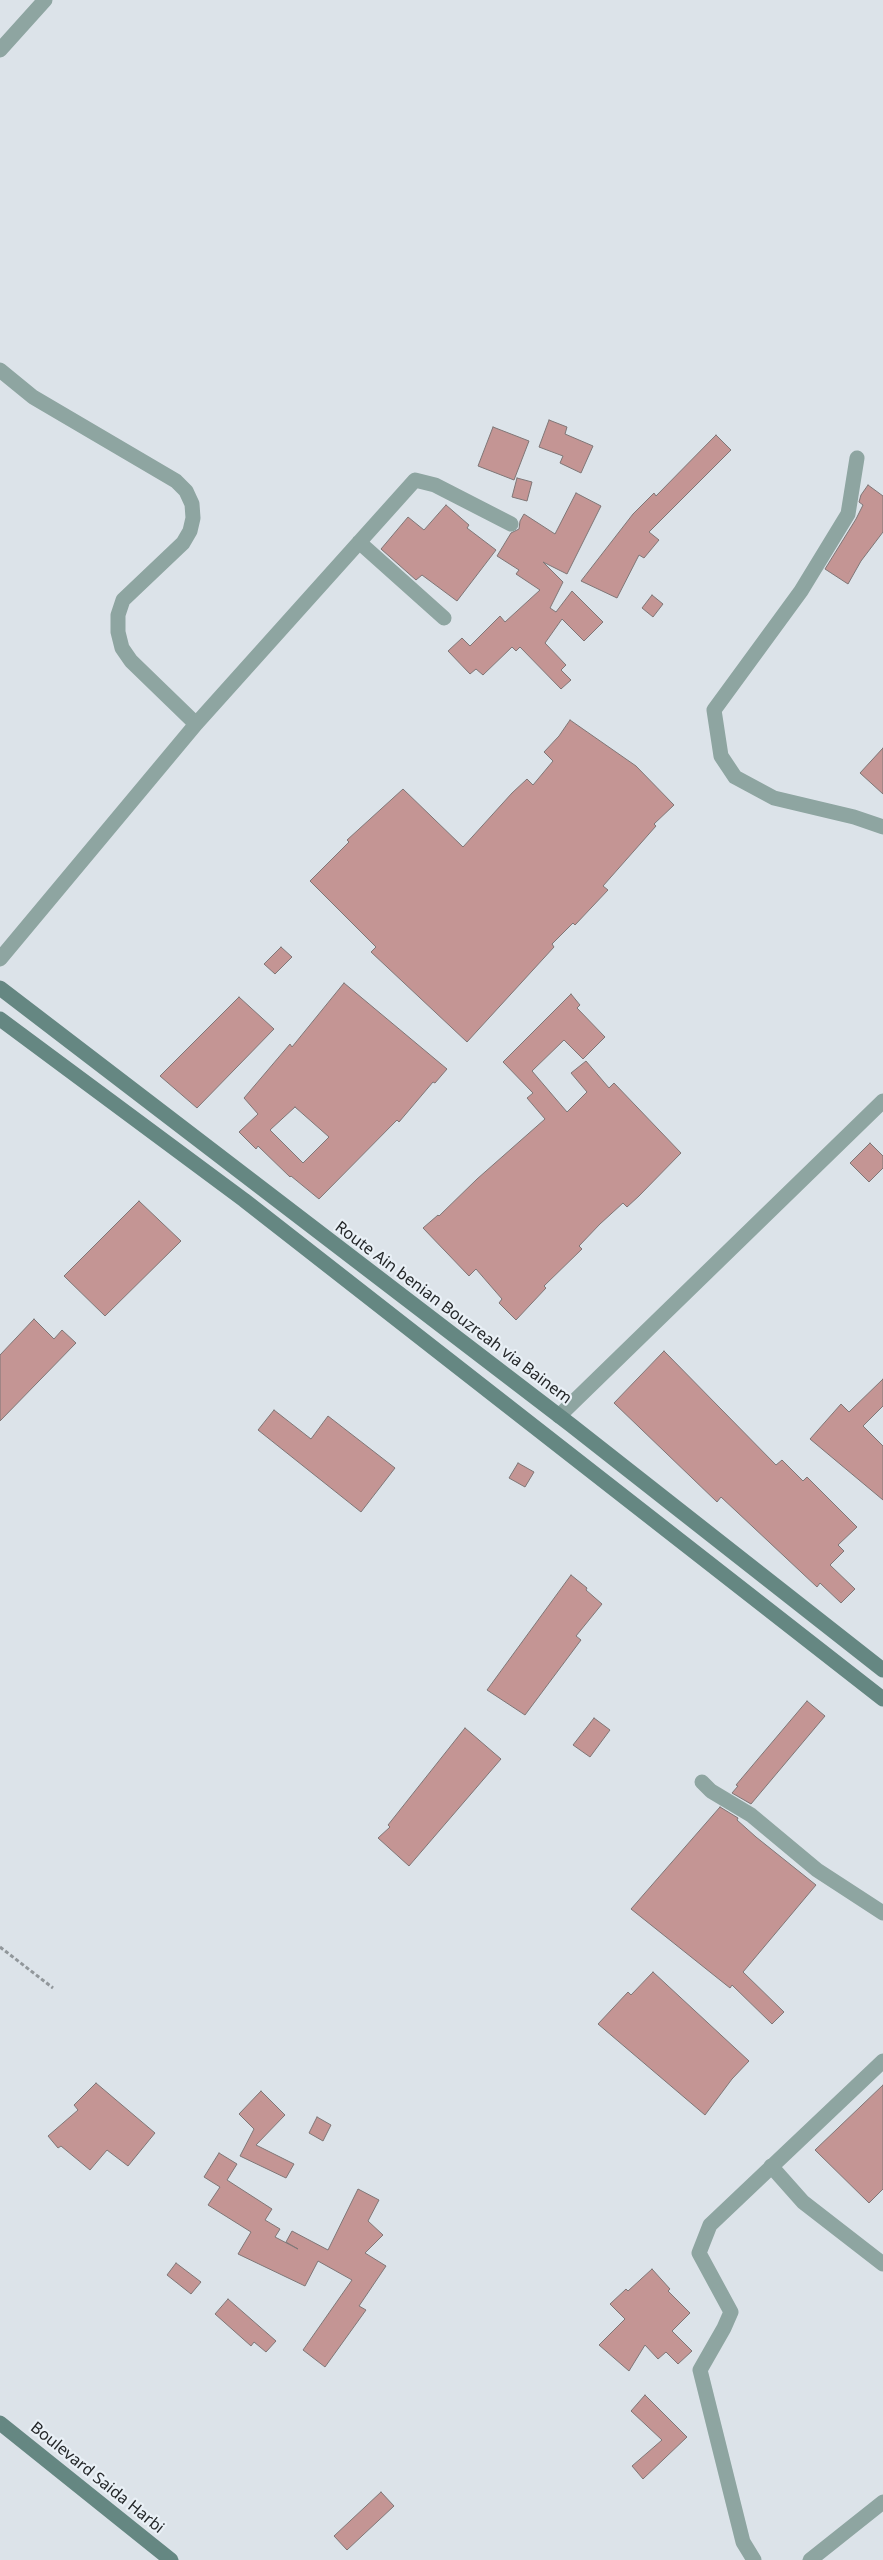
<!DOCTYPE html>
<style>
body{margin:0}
canvas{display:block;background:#dce3e9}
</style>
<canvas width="883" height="2560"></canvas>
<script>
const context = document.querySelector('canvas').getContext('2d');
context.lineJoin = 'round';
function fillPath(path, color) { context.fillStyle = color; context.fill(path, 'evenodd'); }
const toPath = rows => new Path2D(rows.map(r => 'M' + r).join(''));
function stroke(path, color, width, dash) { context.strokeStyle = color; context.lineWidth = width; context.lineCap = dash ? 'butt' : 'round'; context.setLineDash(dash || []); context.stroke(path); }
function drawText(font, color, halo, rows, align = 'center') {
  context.font = font + ' "Noto Sans",sans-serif'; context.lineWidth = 4.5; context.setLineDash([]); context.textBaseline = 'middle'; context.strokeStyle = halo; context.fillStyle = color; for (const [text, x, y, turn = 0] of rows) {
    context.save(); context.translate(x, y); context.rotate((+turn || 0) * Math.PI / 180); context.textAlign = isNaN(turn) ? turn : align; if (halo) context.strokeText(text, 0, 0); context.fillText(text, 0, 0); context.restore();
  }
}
const building = toPath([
 [549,420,567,427,565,434,593,446,581,473,560,463,563,456,539,447,549,420],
 [493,427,529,441,514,480,478,466,493,427],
 [716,435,731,450,649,532,659,540,644,558,639,555,617,598,581,581,633,514,654,493,656,496,716,435],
 [517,478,532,482,527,501,512,497,517,478],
 [868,485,883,496,883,532,861,561,848,584,825,569,856,519,863,505,859,502,861,495,868,485],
 [576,493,601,506,567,574,543,562,563,582,550,608,556,612,572,591,603,622,584,641,562,619,545,643,566,665,561,670,571,680,561,689,520,647,516,651,512,647,483,675,476,669,470,674,448,651,462,638,470,646,500,616,505,622,540,590,516,574,519,570,497,556,511,533,519,529,520,521,524,514,555,534,576,493],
 [446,505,469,525,467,528,496,550,457,601,422,575,416,580,381,549,408,517,424,530,446,505],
 [652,595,663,604,653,617,642,608,652,595],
 [570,720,636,766,674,805,654,824,656,826,603,886,608,890,575,925,573,923,552,944,554,947,467,1042,371,952,376,947,310,881,349,842,347,840,403,789,463,847,512,793,527,779,533,785,553,761,544,752,559,736,570,720],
 [883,748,883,794,860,773,883,748],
 [281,947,292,957,275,974,264,964,281,947],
 [344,983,447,1069,435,1083,433,1082,399,1122,397,1120,319,1199,291,1176,290,1177,258,1146,256,1149,239,1132,258,1114,244,1098,290,1044,292,1047,344,983],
 [295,1107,329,1137,303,1163,270,1130,295,1107],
 [571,994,580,1005,577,1008,605,1037,583,1059,564,1040,532,1071,567,1112,587,1092,571,1073,586,1061,609,1088,614,1083,681,1153,639,1196,627,1207,623,1203,600,1224,579,1246,582,1249,544,1286,546,1288,516,1320,499,1303,502,1299,476,1269,469,1276,423,1228,438,1215,439,1216,477,1179,545,1119,527,1098,533,1093,503,1062,571,994],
 [239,997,274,1029,197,1108,160,1076,239,997],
 [870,1143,883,1156,883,1168,869,1182,850,1163,870,1143],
 [139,1201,181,1241,105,1316,64,1276,139,1201],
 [34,1319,54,1339,62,1330,76,1343,0,1421,0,1355,34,1319],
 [664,1351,776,1465,782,1460,803,1481,807,1477,857,1527,838,1545,844,1551,830,1565,855,1589,841,1603,820,1583,817,1587,721,1497,717,1502,614,1403,664,1351],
 [883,1379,883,1406,863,1426,883,1446,883,1500,810,1439,841,1404,849,1412,883,1379],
 [274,1410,311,1439,328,1416,395,1468,361,1512,258,1430,274,1410],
 [518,1463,534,1472,525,1487,509,1478,518,1463],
 [571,1575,587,1588,586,1590,602,1604,576,1636,581,1640,525,1715,487,1690,571,1575],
 [807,1701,825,1716,751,1804,732,1793,738,1786,736,1785,807,1701],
 [594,1718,610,1730,590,1757,573,1745,594,1718],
 [465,1728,501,1759,409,1866,378,1838,390,1827,388,1825,465,1728],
 [720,1807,738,1818,737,1820,756,1837,816,1885,743,1972,784,2012,772,2024,732,1985,730,1988,631,1909,720,1807],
 [653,1972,749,2061,732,2079,705,2115,598,2024,628,1992,631,1995,653,1972],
 [96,2083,155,2133,128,2166,107,2150,90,2170,61,2146,58,2148,48,2136,78,2110,74,2105,96,2083],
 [883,2085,883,2189,869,2203,815,2150,883,2085],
 [261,2091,285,2115,256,2145,294,2164,286,2178,240,2156,254,2129,239,2114,261,2091],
 [317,2117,331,2125,323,2141,309,2133,317,2117],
 [219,2153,237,2164,227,2180,272,2209,265,2220,280,2229,275,2237,298,2249,286,2242,292,2231,328,2250,358,2189,379,2200,368,2221,383,2235,365,2253,386,2266,359,2306,366,2310,325,2367,303,2350,352,2280,318,2261,305,2286,238,2254,251,2232,208,2205,220,2187,204,2177,219,2153],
 [176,2263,201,2282,191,2294,167,2275,176,2263],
 [652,2269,670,2289,668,2291,690,2313,672,2331,692,2351,678,2364,666,2352,658,2359,645,2345,629,2371,599,2345,625,2319,610,2304,626,2289,628,2291,652,2269],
 [228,2299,276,2341,266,2352,254,2342,251,2346,215,2314,228,2299],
 [645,2395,687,2437,643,2479,632,2466,662,2440,631,2411,645,2395],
 [381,2492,394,2506,347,2550,334,2536,381,2492]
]);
const path = toPath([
 [0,1947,53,1988]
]);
const street = toPath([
 [0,50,45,0],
 [0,370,33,397,176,481,186,491,192,504,193,518,190,531,183,543,123,600,118,615,118,632,122,648,131,661,196,724],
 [857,458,848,514,801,591,714,710,721,756,735,777,774,798,854,817,883,827],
 [359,542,444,618],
 [0,959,196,724,415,480,435,485,511,524],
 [559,1416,883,1101],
 [702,1782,711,1791,751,1815,817,1870,883,1913],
 [771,2166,803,2202,883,2264],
 [754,2560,743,2542,700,2370,724,2328,731,2312,699,2253,710,2225,883,2061],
 [810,2560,883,2502]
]);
const secondary = toPath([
 [0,988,571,1425,883,1670],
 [0,1019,244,1200,883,1699],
 [0,2423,171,2560]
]);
const streetNames = [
 ["Route Ain benian Bouzreah via Bainem",453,1313,37],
 ["Boulevard Saida Harbi",97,2478,39]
];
fillPath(building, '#c49594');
stroke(building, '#7f7676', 1);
stroke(path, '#91979b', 3, [4, 2.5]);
stroke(street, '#8ea5a1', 15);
stroke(secondary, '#658782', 15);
drawText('16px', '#242729', '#e9f0f6', streetNames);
</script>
